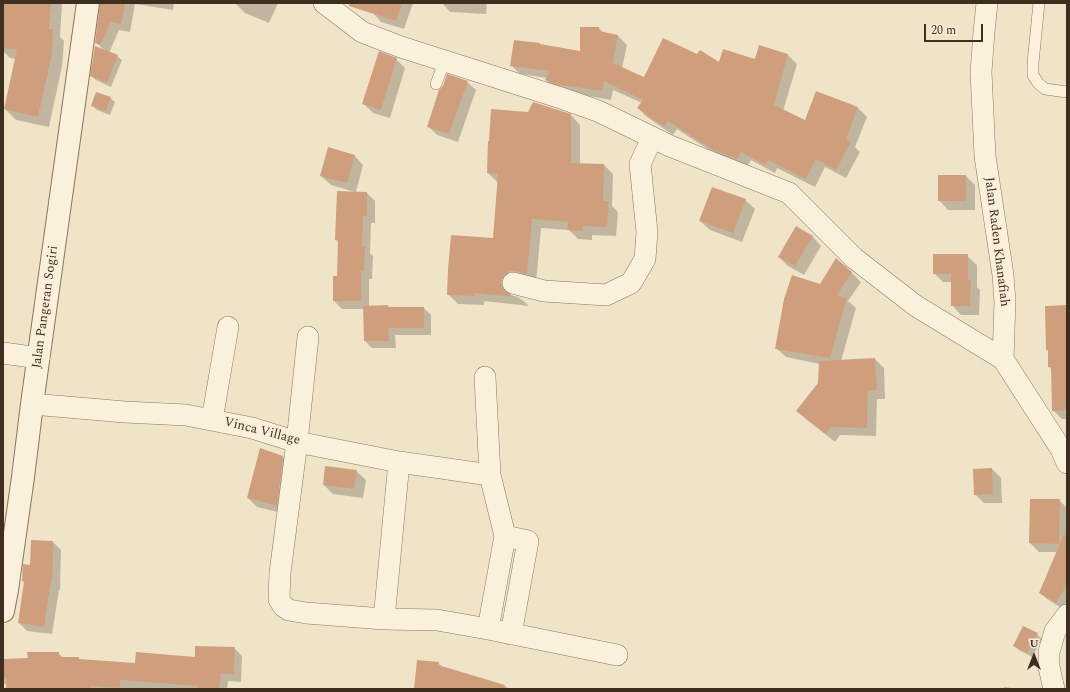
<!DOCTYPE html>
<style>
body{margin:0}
#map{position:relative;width:1070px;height:692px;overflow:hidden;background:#f0e4c8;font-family:Spectral,serif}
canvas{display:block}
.frame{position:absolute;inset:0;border:4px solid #3d2e20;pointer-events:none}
.north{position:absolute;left:1014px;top:636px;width:40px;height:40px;-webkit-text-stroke:3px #f7eed8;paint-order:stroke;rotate:0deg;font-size:11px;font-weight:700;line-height:16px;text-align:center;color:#3d2e20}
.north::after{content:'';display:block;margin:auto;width:14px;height:18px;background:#3d2e20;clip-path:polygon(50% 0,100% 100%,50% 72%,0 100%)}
.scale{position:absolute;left:924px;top:24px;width:59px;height:18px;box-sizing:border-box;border:2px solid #3d2e20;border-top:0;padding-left:5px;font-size:12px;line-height:14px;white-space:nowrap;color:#3d2e20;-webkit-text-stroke:3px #f7eed8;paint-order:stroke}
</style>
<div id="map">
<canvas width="1070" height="692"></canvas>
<div class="frame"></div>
<div class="north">U</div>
<div class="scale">20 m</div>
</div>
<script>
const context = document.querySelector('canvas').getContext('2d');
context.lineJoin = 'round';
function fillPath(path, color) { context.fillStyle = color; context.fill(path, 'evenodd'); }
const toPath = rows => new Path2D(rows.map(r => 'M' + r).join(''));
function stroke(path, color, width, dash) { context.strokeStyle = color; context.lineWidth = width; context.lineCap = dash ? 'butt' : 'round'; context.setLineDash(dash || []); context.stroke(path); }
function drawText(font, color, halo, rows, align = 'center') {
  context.font = font + ' Spectral,serif'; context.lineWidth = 3.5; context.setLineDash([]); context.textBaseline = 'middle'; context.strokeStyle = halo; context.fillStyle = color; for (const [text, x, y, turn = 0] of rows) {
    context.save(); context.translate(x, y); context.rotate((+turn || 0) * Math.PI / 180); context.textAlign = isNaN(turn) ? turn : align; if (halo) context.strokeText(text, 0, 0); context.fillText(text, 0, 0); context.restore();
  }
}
const shadow = toPath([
 [3,3,61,3,62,4,60,37,64,41,62,66,49,127,16,120,5,109,16,59,10,58,3,51],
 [101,3,174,3,173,10,135,4,130,32,119,30,109,53,117,56,122,60,111,87,96,80,91,76,105,51,96,42],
 [237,3,278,3,269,23,245,13,236,4],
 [357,3,413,3,404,29,381,22,373,13],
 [442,3,487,3,486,14,450,12],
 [599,28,604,33,618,36,627,45,622,68,645,79,720,64,756,60,760,47,788,55,797,64,783,111,805,122,858,108,867,117,855,147,860,152,846,178,825,167,815,187,777,168,775,173,751,160,746,168,723,159,677,129,673,135,647,117,638,108,642,103,613,90,611,100,565,92,555,89,546,80,547,78,520,74,511,65,581,53],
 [396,59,405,68,390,118,373,113,364,104],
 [467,82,476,90,458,142,437,135,428,126],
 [110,98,115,102,110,115,97,110,92,105],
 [571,115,580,125,580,164,604,165,613,174,612,206,618,212,616,236,592,235,592,240,578,239,569,230,541,228,536,283,510,290,511,296,521,299,529,306,484,301,484,305,458,304,448,294,494,239,499,182,497,182,488,173],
 [354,155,363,165,356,192,367,193,375,201,375,223,371,223,370,253,373,256,372,279,369,279,369,307,388,306,389,308,424,308,431,315,431,335,395,335,396,348,372,348,365,341,364,309,342,309,334,301,338,277,339,243,336,240,355,192,331,185,321,176],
 [939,176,966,176,975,185,975,210,948,210,939,200],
 [745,200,755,209,742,242,710,230,700,221],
 [812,236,821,246,804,275,788,266,779,257],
 [967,256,977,265,977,287,980,290,979,315,961,315,952,305,952,282,943,282,934,273],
 [851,272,861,282,848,301,856,308,841,361,875,359,884,368,885,399,877,399,876,436,840,435,835,442,807,420,798,411,819,384,820,364,786,357,776,348,821,285],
 [1067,306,1067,419,1062,419,1053,410,1052,370,1049,367,1049,351,1047,349],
 [283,457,292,466,286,514,257,507,248,498],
 [992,469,1001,478,1002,503,984,503,975,494],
 [356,471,366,480,363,498,333,494,324,485],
 [1059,500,1067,508,1067,602,1063,609,1047,599,1040,593,1057,552,1039,552,1030,543],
 [53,542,61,550,60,590,59,590,52,634,27,631,19,623,25,583,23,581,31,566],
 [1037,634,1042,639,1032,657,1019,650,1014,646],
 [234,648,242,656,241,682,228,681,227,689,7,689,7,686,3,682,3,660,29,659,58,653,64,658,79,658,80,660,136,664,196,658],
 [438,663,443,667,507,687,508,689,415,689],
 [1004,687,1019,689,1004,689]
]);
const building = toPath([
 [3,3,51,3,49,29,53,29,52,54,38,117,4,109,17,49,3,48],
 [100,3,125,3,121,24,111,22,100,45,95,43],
 [350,3,402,3,396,21,349,6],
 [580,27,599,27,599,31,618,35,613,63,644,77,663,38,697,54,700,50,719,62,723,49,755,59,759,45,788,54,774,105,805,120,816,91,858,107,846,139,851,142,836,170,816,159,806,179,768,160,765,165,741,152,737,159,713,150,668,121,664,127,637,108,643,100,604,81,602,91,555,84,545,80,550,71,510,66,514,40,540,43,540,44,580,51],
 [95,46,118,55,107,83,90,76],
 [379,51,397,58,381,110,362,104],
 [447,74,468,81,449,134,427,127,439,90,443,86],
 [96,92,111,97,106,111,91,106],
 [533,102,571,114,571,163,604,164,603,201,609,201,607,227,583,226,583,231,567,230,568,222,532,219,527,274,516,271,510,271,504,275,501,280,502,287,505,292,510,295,522,298,475,293,475,296,447,295,448,269,451,235,493,238,498,174,487,173,488,141,489,141,491,109,528,112],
 [328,147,355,155,347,183,320,176],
 [938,175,966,175,966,201,938,201],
 [712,187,746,199,733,233,699,221],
 [337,191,367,192,367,216,363,216,362,246,365,246,364,271,361,271,361,301,333,301,333,276,337,276,338,240,335,240],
 [796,226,813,236,795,266,778,257],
 [933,254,968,254,968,280,971,280,970,306,951,306,951,274,933,274],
 [836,258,852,272,837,295,847,298,830,358,775,349,784,299,792,275,820,284],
 [388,305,388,307,424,307,424,328,388,328,389,341,364,341,363,306],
 [1067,305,1067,410,1052,411,1051,367,1048,367,1048,350,1046,350,1045,306],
 [875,358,877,390,868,391,867,428,831,427,826,434,796,411,818,383,819,361],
 [260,448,283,456,277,506,247,498],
 [325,466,357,470,354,489,323,485],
 [992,468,993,494,974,495,973,469],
 [1030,499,1060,499,1059,544,1029,543],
 [1067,527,1067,585,1056,603,1039,593],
 [31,540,53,541,52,582,51,582,44,627,18,623,24,582,22,581,23,564,30,565],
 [1023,626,1038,633,1027,653,1013,646],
 [195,646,235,647,234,674,221,674,219,689,197,689,197,686,120,680,120,688,91,686,91,689,6,689,7,678,3,678,3,659,28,658,27,652,59,652,59,657,79,657,79,659,135,663,136,652,195,657],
 [417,660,439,662,438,665,505,685,504,689,414,689]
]);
const service = toPath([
 [1039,3,1033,63,1033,75,1038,83,1045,89,1067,92],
 [436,84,445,60]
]);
const minor = toPath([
 [324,3,362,32,401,47,561,98,598,111,670,146,789,193,854,258,916,306,1003,359],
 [987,3,984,32,981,72,985,156,1003,275,1005,302,1003,359,1061,449,1067,463],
 [513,283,544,291,606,295,631,283,645,259,647,232,640,164,652,138],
 [308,337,297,442,280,573,279,599,283,606,289,610,306,613,384,619,437,620,488,629,617,655],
 [3,353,39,358],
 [485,377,490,475,505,536,488,629],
 [32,404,125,412,186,415,252,428,297,442,399,462,490,475],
 [212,420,228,327],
 [505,536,528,541,511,634],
 [384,619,399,462],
 [1054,689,1049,667,1049,652,1055,631,1067,615]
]);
const tertiary = toPath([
 [3,611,7,590,23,477,32,404,88,3]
]);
const streetNames = [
 ["Jalan Raden Khanafiah",996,242,83],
 ["Jalan Pangeran Sogiri",46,307,-82],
 ["Vinca Village",262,432,14]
];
fillPath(shadow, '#0003');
fillPath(building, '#cf9f7d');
stroke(service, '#8d765c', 12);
stroke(minor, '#8d765c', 22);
stroke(tertiary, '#8d765c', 24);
stroke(service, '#faf1dc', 11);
stroke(minor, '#faf1dc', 21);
stroke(tertiary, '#faf1dc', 22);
drawText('13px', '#3d2e20', '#f7eed8', streetNames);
</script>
